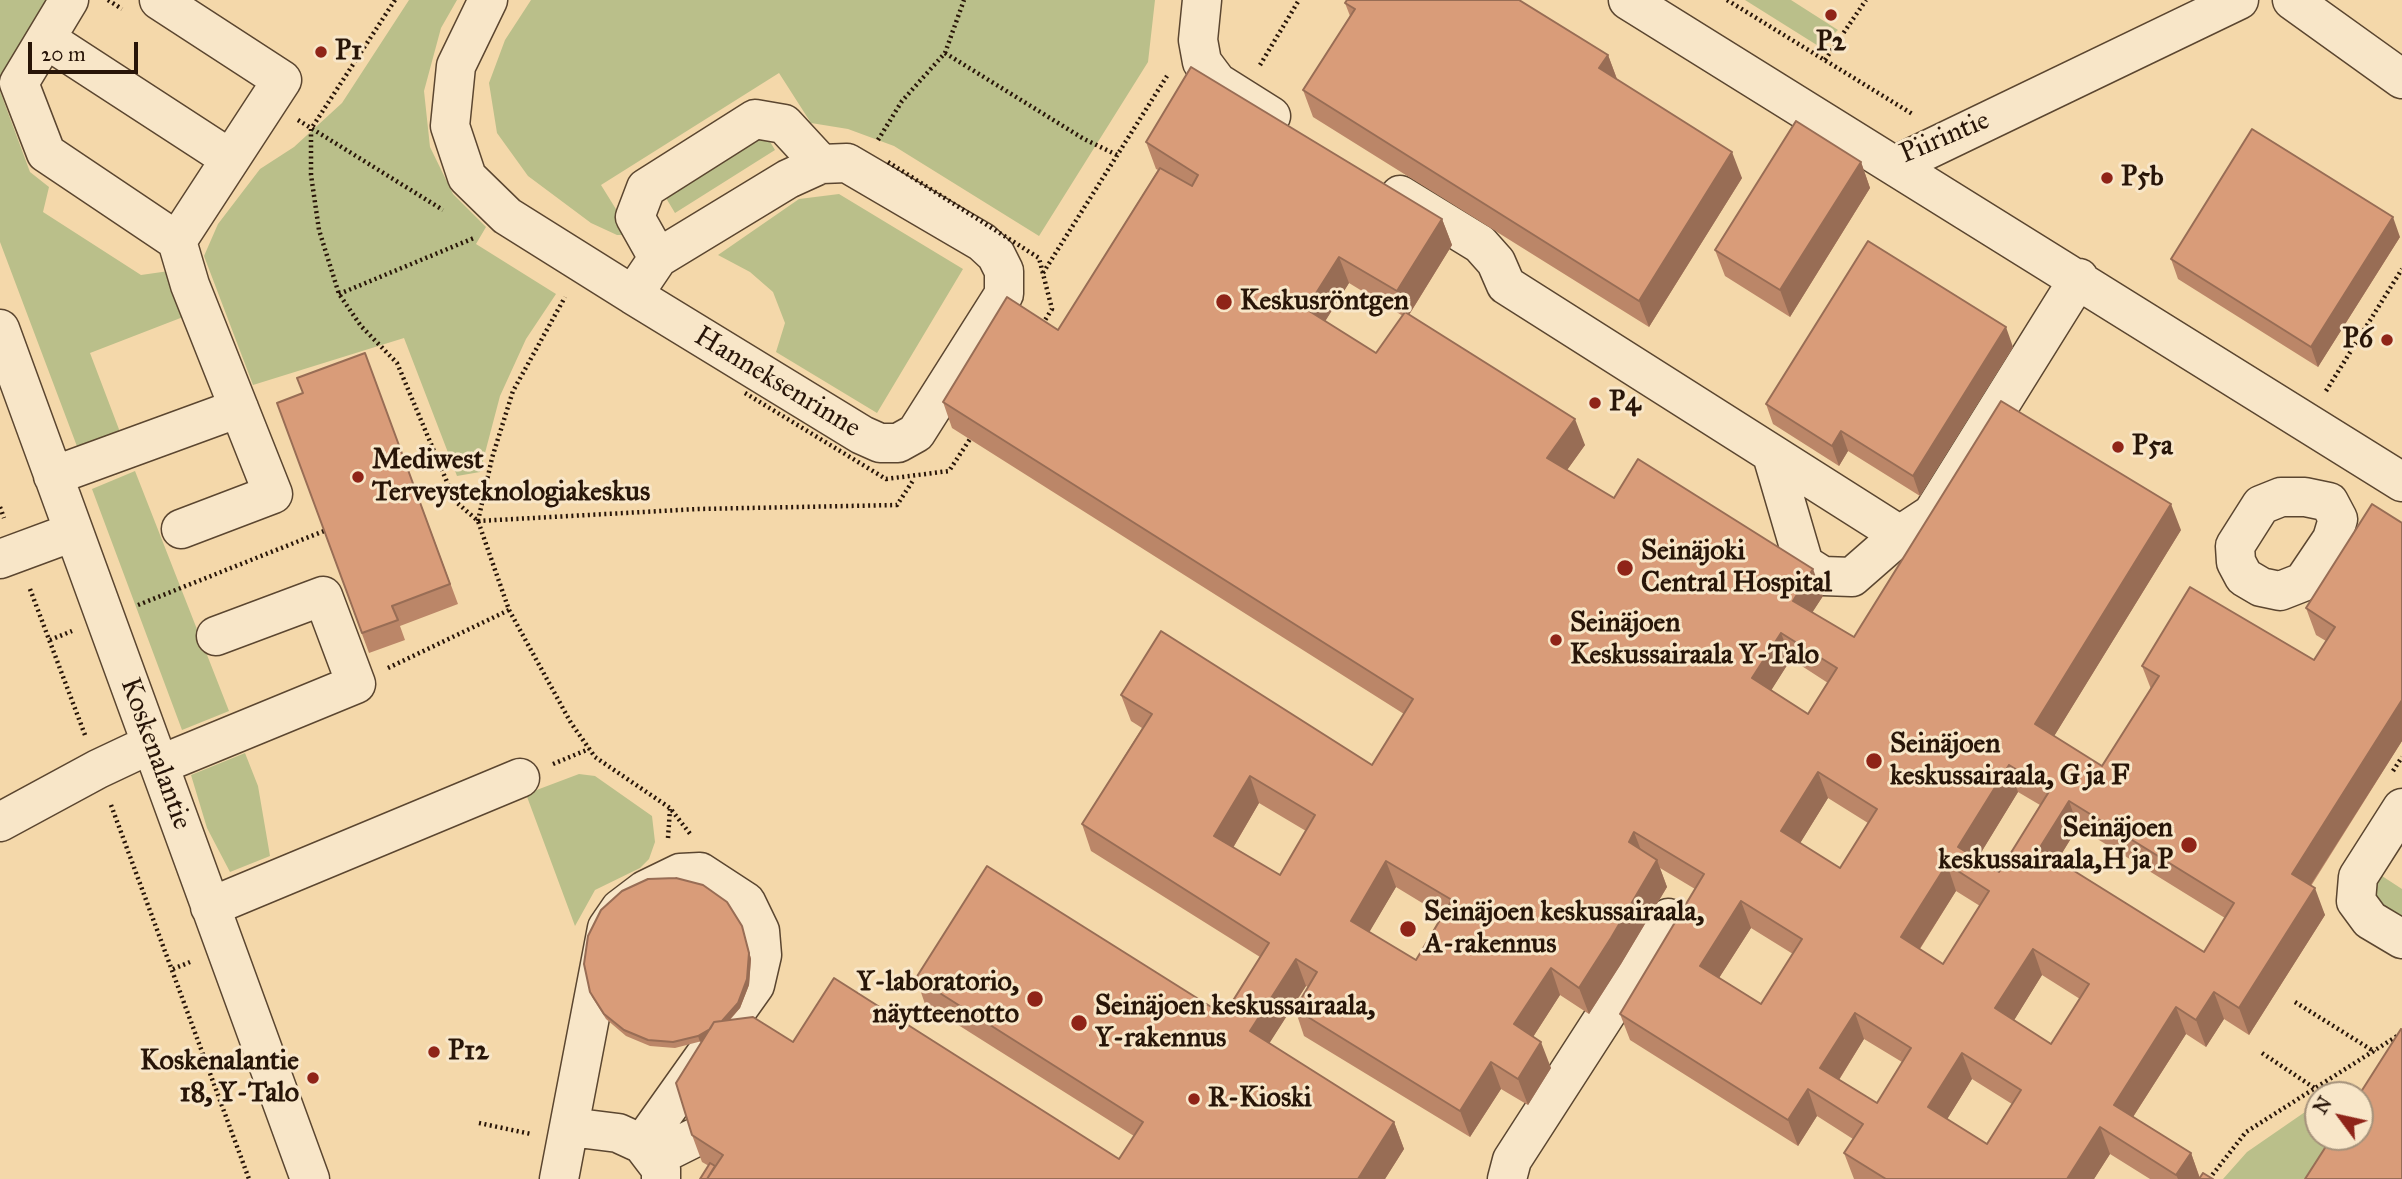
<!DOCTYPE html>
<meta charset="utf-8">
<style>
body{margin:0}
#map{position:relative;width:2402px;height:1179px;overflow:hidden;background:#f4d8aa;font-family:"IM FELL Great Primer",serif}
canvas{display:block}
.north{position:absolute;left:2304px;top:1081px;width:70px;height:70px;box-sizing:border-box;background:#f8e6c8;border:2px solid #a5927b;border-radius:50%;rotate:303deg;font-size:19px;font-weight:700;line-height:28px;text-align:center;color:#281508}
.north::after{content:'';display:block;margin:auto;width:24px;height:32px;background:#8f2418;clip-path:polygon(50% 0,100% 100%,50% 72%,0 100%)}
.scale{position:absolute;left:28px;top:42px;width:110px;height:32px;box-sizing:border-box;border:4px solid #281508;border-top:0;padding-left:9px;font-size:21px;line-height:24px;white-space:nowrap;color:#281508;-webkit-text-stroke:5px #f8e6c8;paint-order:stroke}
</style>
<div id="map">
<canvas width="2402" height="1179"></canvas>
<div class="north">N</div>
<div class="scale">20 m</div>
</div>
<script>
const context = document.querySelector('canvas').getContext('2d');
context.lineJoin = 'round';
function fillPath(path, color) { context.fillStyle = color; context.fill(path, 'evenodd'); }
const toPath = rows => new Path2D(rows.map(r => 'M' + r).join(''));
function stroke(path, color, width, dash) { context.strokeStyle = color; context.lineWidth = width; context.lineCap = dash ? 'butt' : 'round'; context.setLineDash(dash || []); context.stroke(path); }
function drawText(font, color, halo, rows, align = 'center') {
  context.font = font + ' "IM FELL Great Primer",serif'; context.lineWidth = 6; context.setLineDash([]); context.textBaseline = 'middle'; context.strokeStyle = halo; context.fillStyle = color; for (const [text, x, y, turn = 0] of rows) {
    context.save(); context.translate(x, y); context.rotate((+turn || 0) * Math.PI / 180); context.textAlign = isNaN(turn) ? turn : align; if (halo) context.strokeText(text, 0, 0); context.fillText(text, 0, 0); context.restore();
  }
}
const green = toPath([
 [0,0,48,0,4,71,0,91,30,172,49,187,43,212,141,275,176,270,196,312,90,353,120,432,78,449,0,242],
 [409,0,457,0,441,28,424,91,430,147,453,194,486,227,476,244,556,294,526,339,500,396,480,472,457,476,404,338,253,385,204,256,218,224,260,169,294,147,342,103],
 [531,0,1155,0,1148,62,1039,236,894,146,848,129,811,123,779,73,601,185,632,235,617,235,591,223,528,176,497,133,489,83,505,40],
 [1745,0,1791,0,1838,30,1820,47],
 [766,135,775,150,675,213,666,198],
 [839,194,963,269,877,413,776,352,785,323,773,292,750,272,718,255,799,199],
 [135,471,229,711,182,730,92,489],
 [245,753,258,786,270,856,230,872,207,828,191,775],
 [579,774,595,776,652,816,655,842,649,859,640,868,595,890,575,926,526,794],
 [2382,876,2402,889,2402,919,2381,905,2373,893,2375,882],
 [2318,1103,2318,1137,2352,1137,2325,1179,2223,1179,2247,1152]
]);
const path = toPath([
 [108,0,122,9],
 [395,0,311,129,311,175,319,230,339,294,361,326,397,363,455,501,478,521,509,610,571,723,595,757,670,808,691,835],
 [1727,0,1914,115],
 [945,53,1084,139,1117,155],
 [1825,60,1866,0],
 [1260,65,1299,0],
 [298,120,443,210],
 [878,140,902,101,945,53,964,0],
 [1043,273,1167,76],
 [339,294,474,238],
 [2326,391,2402,269],
 [0,507,4,518],
 [478,521,698,509,897,505,914,479],
 [478,521,492,458,513,391,565,297],
 [30,589,85,735],
 [138,605,324,531],
 [50,640,72,631],
 [388,668,509,610],
 [553,764,589,749],
 [2393,771,2402,757],
 [111,805,249,1179],
 [668,838,670,809],
 [173,969,190,962],
 [2295,1002,2375,1052],
 [2262,1053,2316,1089],
 [479,1123,531,1134],
 [2209,1179,2246,1132,2402,1033]
]);
const minor = toPath([
 [69,0,19,83,46,153,177,241,190,285,273,494,181,529],
 [159,0,282,80,177,241],
 [488,0,456,66,450,126,467,177,507,216,633,295],
 [1202,0,1198,40,1202,62,1217,82,1271,116],
 [1628,0,2402,482],
 [2292,0,2402,79],
 [46,39,229,158],
 [847,163,982,242,996,255,1004,271,1004,294,916,433,898,443,880,443,862,435,633,295,658,258,788,179,821,164,847,163],
 [1896,165,2239,0],
 [1400,195,1480,244,1496,262,1506,285,1900,535,1932,514,2079,278],
 [658,258,635,217,646,188,755,119,784,124,821,164],
 [0,329,310,1179],
 [1772,455,1804,564,1823,576,1852,577,1900,535],
 [53,476,239,408],
 [2281,497,2305,497,2329,502,2338,519,2332,539,2303,582,2280,591,2261,587,2244,577,2236,562,2235,546,2261,505,2281,497],
 [0,559,73,532],
 [159,765,356,684,323,596,216,636],
 [2402,808,2358,877,2356,901,2370,920,2402,939],
 [0,822,98,769,151,744],
 [210,907,520,778],
 [570,1127,618,1133,642,1144,661,1169,661,1179],
 [654,1158,694,1138],
 [559,1179,607,928,620,909,645,890,680,873,700,872,746,902,760,931,762,955,755,985,642,1144],
 [1507,1179,1512,1160,1668,918]
]);
const pathBridge = toPath([
 [888,162,1039,258,1052,309,1042,325],
 [745,393,886,479,949,471,970,439]
]);
const wall = toPath([
 [1345,3,1608,55,1617,79,1742,178,1649,327,1313,117,1303,90,1350,16],
 [1146,142,1442,219,1452,245,1409,315,1585,445,1567,470,1614,498,1823,596,1812,612,1854,637,2181,530,2054,736,2102,766,2151,689,2142,666,2314,660,2326,641,2316,635,2306,608,2372,504,2402,741,2311,886,2325,915,2249,1035,2224,1019,2206,1047,2186,1034,2133,1117,2191,1153,2200,1178,2213,1179,2150,1179,2110,1154,2094,1179,1854,1179,1844,1153,1853,1139,1817,1116,1798,1146,1630,1040,1620,1014,1695,889,1660,868,1667,887,1621,964,1589,1014,1560,995,1533,1037,1551,1068,1528,1105,1501,1089,1470,1137,1304,1036,1295,1009,1308,987,1306,986,1269,1043,1394,1122,1404,1149,1385,1179,709,1166,702,1162,692,1135,702,1041,675,1048,650,1046,626,1036,606,1019,592,997,590,992,742,926,751,959,749,985,740,1008,730,1020,1119,1159,1134,1136,925,1004,916,978,1224,1015,1260,957,1091,851,1082,824,1142,728,1131,721,1121,695,1372,765,1404,714,952,428,943,402,1058,330,1158,170,1156,169],
 [1349,283,1403,316,1376,353,1325,321],
 [1791,659,1828,683,1808,714,1771,690],
 [2018,792,2040,805,1999,872,1977,859],
 [1828,798,1868,823,1840,868,1800,843],
 [1259,803,1306,831,1280,875,1233,848],
 [2078,827,2225,918,2204,952,2057,861],
 [1396,887,1442,915,1416,960,1369,932],
 [1956,891,1980,906,1943,964,1920,949],
 [1751,928,1793,954,1761,1004,1719,978],
 [2042,975,2080,999,2051,1044,2014,1020],
 [1864,1039,1902,1062,1877,1103,1839,1080],
 [1972,1079,2012,1104,1987,1144,1947,1119],
 [1861,162,1870,188,1790,317,1725,276,1715,250],
 [2400,237,2318,367,2178,279,2171,259],
 [2013,347,1920,496,1848,451,1839,466,1773,424,1766,404],
 [365,353,458,604,400,626,405,640,369,653,277,403,303,393]
]);
const shadedWall = toPath([
 [1608,55,1618,82,1599,68],
 [1732,152,1742,178,1649,327,1639,301],
 [1861,162,1870,188,1790,317,1780,290],
 [2393,217,2400,237,2318,367,2311,347],
 [1442,219,1452,245,1407,318,1397,291],
 [1339,257,1349,283,1316,336,1306,309],
 [2006,327,2013,347,1920,496,1913,476],
 [1575,419,1585,445,1557,484,1547,458],
 [1841,431,1848,451,1839,466,1832,446],
 [2171,504,2181,530,2045,751,2035,724],
 [1813,569,1823,596,1803,627,1793,601],
 [1781,633,1791,659,1762,705,1752,678],
 [2402,700,2402,741,2301,900,2292,874],
 [2009,765,2018,792,1968,874,1958,847],
 [1818,772,1828,798,1791,858,1781,831],
 [1250,776,1259,803,1224,863,1214,836],
 [2069,801,2078,827,2048,876,2039,849],
 [1634,832,1644,858,1629,842],
 [1657,860,1667,887,1621,964,1589,1014,1579,988],
 [1386,861,1396,887,1360,948,1351,921],
 [1947,864,1956,891,1910,964,1901,937],
 [2315,888,2325,915,2249,1035,2239,1008],
 [1741,901,1751,928,1710,992,1700,966],
 [742,926,751,959,749,985,740,1008,722,1028,700,1042,698,1036],
 [2033,949,2042,975,2005,1035,1995,1008],
 [1296,959,1306,986,1260,1058,1250,1031],
 [1551,968,1560,995,1524,1051,1514,1024],
 [2214,992,2224,1019,2206,1047,2196,1020],
 [2176,1007,2186,1034,2124,1131,2114,1105],
 [1855,1013,1864,1039,1830,1094,1820,1068],
 [1541,1042,1551,1068,1528,1105,1518,1079],
 [1962,1053,1972,1079,1938,1134,1928,1107],
 [1491,1062,1501,1089,1470,1137,1460,1111],
 [1808,1089,1817,1116,1798,1146,1788,1120],
 [1394,1122,1404,1149,1385,1179,1358,1179],
 [2100,1127,2110,1154,2094,1179,2067,1179],
 [2191,1153,2200,1179,2178,1179,2176,1175]
]);
const building = toPath([
 [1347,0,1519,0,1608,55,1599,68,1732,152,1639,301,1303,90,1355,9,1345,3,1347,0],
 [1191,67,1442,219,1397,291,1339,257,1306,309,1376,353,1405,312,1575,419,1547,458,1614,498,1638,459,1813,569,1793,601,1854,637,2001,401,2171,504,2035,724,2102,766,2159,676,2142,666,2190,587,2314,660,2335,627,2306,608,2372,504,2402,523,2402,700,2292,874,2315,888,2239,1008,2214,992,2196,1020,2176,1007,2114,1105,2191,1153,2176,1175,2100,1127,2067,1179,1886,1179,1844,1153,1863,1124,1808,1089,1788,1120,1620,1014,1704,874,1634,832,1629,842,1657,860,1611,938,1579,988,1551,968,1514,1024,1541,1042,1518,1079,1491,1062,1460,1111,1295,1009,1317,972,1296,959,1250,1031,1394,1122,1358,1179,707,1179,723,1155,692,1135,676,1083,714,1022,753,1017,793,1042,834,978,1119,1159,1143,1122,916,978,987,866,1224,1015,1269,943,1082,824,1152,714,1121,695,1161,631,1372,765,1413,699,943,402,1007,297,1058,330,1160,168,1192,186,1198,175,1146,142,1191,67],
 [1781,633,1837,668,1808,714,1752,678,1781,633],
 [2009,765,2050,790,1999,872,1958,847,2009,765],
 [1818,772,1877,809,1840,868,1781,831,1818,772],
 [1250,776,1315,815,1280,875,1214,836,1250,776],
 [2069,801,2234,903,2204,952,2039,849,2069,801],
 [1386,861,1452,900,1416,960,1351,921,1386,861],
 [1947,864,1989,891,1943,964,1901,937,1947,864],
 [1741,901,1802,939,1761,1004,1700,966,1741,901],
 [2033,949,2089,984,2051,1044,1995,1008,2033,949],
 [1855,1013,1911,1048,1877,1103,1820,1068,1855,1013],
 [1962,1053,2021,1090,1987,1144,1928,1107,1962,1053],
 [1796,121,1861,162,1780,290,1715,250,1796,121],
 [2252,129,2393,217,2311,347,2171,259,2252,129],
 [1868,241,2006,327,1913,476,1841,431,1832,446,1766,404,1868,241],
 [365,353,450,584,392,606,398,620,362,633,277,403,303,393,297,378,365,353],
 [676,878,703,885,727,902,742,926,749,953,747,979,738,1003,722,1021,714,1022,710,1029,698,1036,673,1042,648,1040,624,1030,604,1014,590,992,584,964,588,936,601,910,622,891,648,879,676,878],
 [2401,1029,2402,1030,2402,1179,2305,1179,2332,1137,2360,1137,2360,1095,2359,1095,2401,1029],
 [710,1163,715,1166,707,1179,700,1179,710,1163],
 [2203,1173,2213,1179,2199,1179,2203,1173]
]);
const markers = [
 [1831,15,7,"#8f2418"],
 [321,52,7,"#8f2418"],
 [2107,178,7,"#8f2418"],
 [1224,302,9,"#8f2418"],
 [2387,340,7,"#8f2418"],
 [1595,403,7,"#8f2418"],
 [2118,447,7,"#8f2418"],
 [358,477,7,"#8f2418"],
 [1625,568,9,"#8f2418"],
 [1556,640,7,"#8f2418"],
 [1874,761,9,"#8f2418"],
 [2189,845,9,"#8f2418"],
 [1408,929,9,"#8f2418"],
 [1035,999,9,"#8f2418"],
 [1079,1023,9,"#8f2418"],
 [434,1052,7,"#8f2418"],
 [313,1078,7,"#8f2418"],
 [1194,1099,7,"#8f2418"]
];
const poiNames = [
 ["P2",1831,43,"center"],
 ["P1",335,52],
 ["P5b",2121,178],
 ["Keskusröntgen",1240,302],
 ["P6",2373,340,"right"],
 ["P4",1609,403],
 ["P5a",2132,447],
 ["Mediwest",372,461],
 ["Terveysteknologiakeskus",372,493],
 ["Seinäjoki",1641,552],
 ["Central Hospital",1641,584],
 ["Seinäjoen",1570,624],
 ["Keskussairaala Y-Talo",1570,656],
 ["Seinäjoen",1890,745],
 ["keskussairaala, G ja F",1890,777],
 ["Seinäjoen",2173,829,"right"],
 ["keskussairaala,H ja P",2173,861,"right"],
 ["Seinäjoen keskussairaala,",1424,913],
 ["A-rakennus",1424,945],
 ["Y-laboratorio,",1019,983,"right"],
 ["näytteenotto",1019,1015,"right"],
 ["Seinäjoen keskussairaala,",1095,1007],
 ["Y-rakennus",1095,1039],
 ["P12",448,1052],
 ["Koskenalantie",299,1062,"right"],
 ["18, Y-Talo",299,1094,"right"],
 ["R-Kioski",1208,1099]
];
const streetNames = [
 ["Piirintie",1945,138,-23],
 ["Hanneksenrinne",777,383,31],
 ["Koskenalantie",155,754,70]
];
fillPath(green, '#babf8a');
stroke(minor, '#5b4630', 41);
stroke(path, '#281508', 4.5, [2, 3.5]);
stroke(minor, '#f8e6c8', 38);
stroke(pathBridge, '#281508', 4.5, [2, 3.5]);
fillPath(wall, '#bb8668');
fillPath(shadedWall, '#986d55');
fillPath(building, '#d99c79');
stroke(building, '#986d55', 2);
for (const [x, y, r, color] of markers) { const dot = new Path2D(); dot.arc(x, y, r, 0, 2 * Math.PI); context.fillStyle = color; context.fill(dot); stroke(dot, '#f8e6c8', 2.5); }
drawText('bold 28px', '#281508', '#f8e6c8', poiNames, 'left');
drawText('28px', '#281508', '#f8e6c8', streetNames);
</script>
